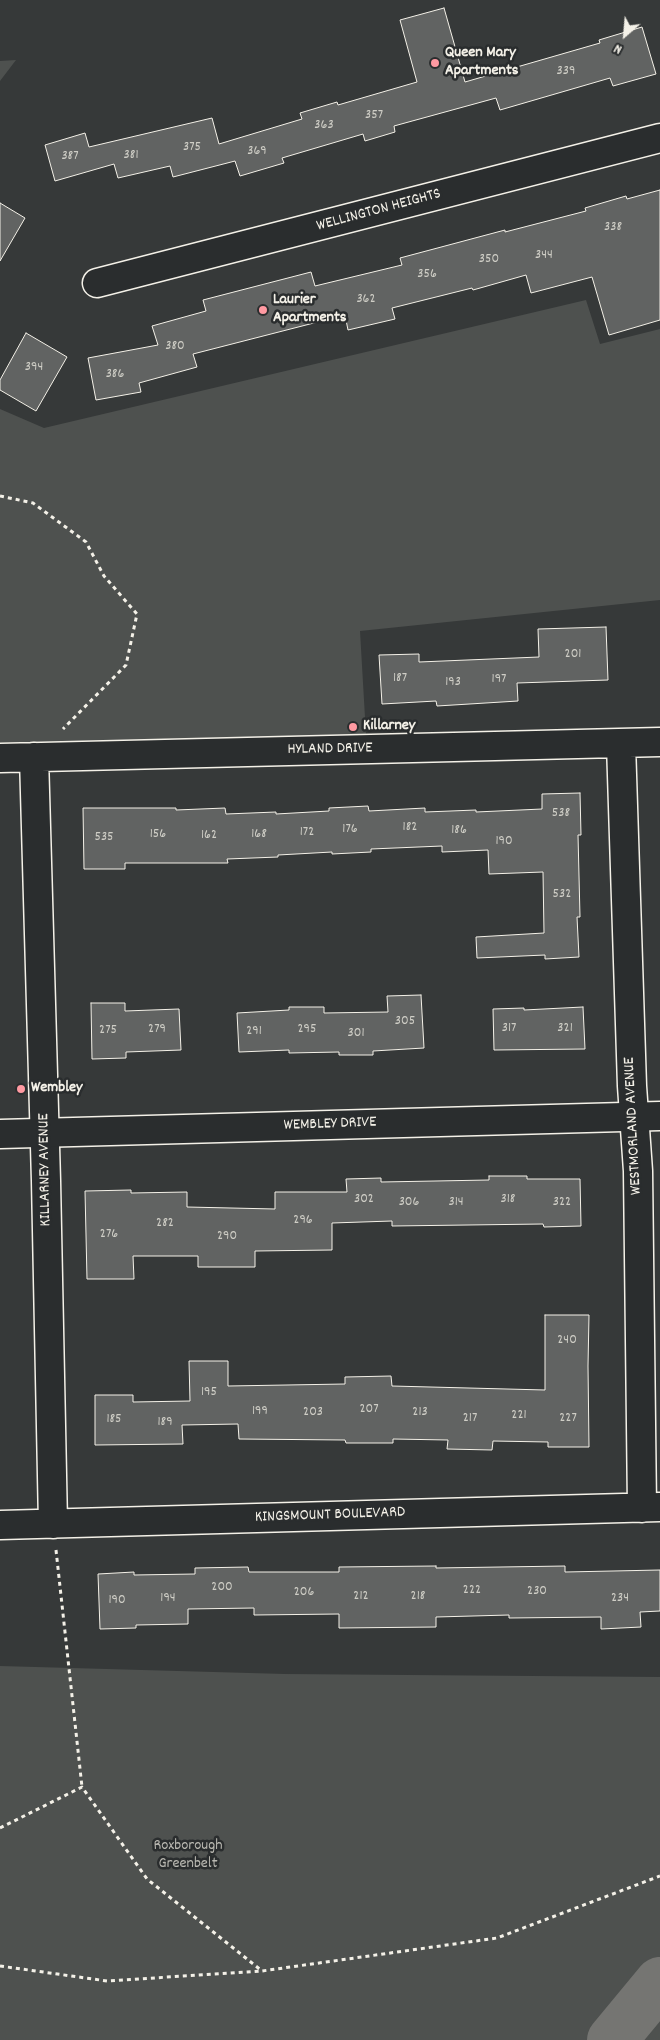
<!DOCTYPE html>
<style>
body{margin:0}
#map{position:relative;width:660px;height:2040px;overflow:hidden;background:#363939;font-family:Dekko,sans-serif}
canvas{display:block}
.north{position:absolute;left:600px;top:10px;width:50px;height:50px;-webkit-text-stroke:4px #2a2d2e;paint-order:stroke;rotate:207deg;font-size:14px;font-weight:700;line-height:20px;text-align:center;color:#f4f1e8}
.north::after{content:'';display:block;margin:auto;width:18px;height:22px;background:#f4f1e8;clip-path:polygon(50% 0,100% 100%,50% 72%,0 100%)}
</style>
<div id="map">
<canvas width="660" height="2040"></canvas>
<div class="north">N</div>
</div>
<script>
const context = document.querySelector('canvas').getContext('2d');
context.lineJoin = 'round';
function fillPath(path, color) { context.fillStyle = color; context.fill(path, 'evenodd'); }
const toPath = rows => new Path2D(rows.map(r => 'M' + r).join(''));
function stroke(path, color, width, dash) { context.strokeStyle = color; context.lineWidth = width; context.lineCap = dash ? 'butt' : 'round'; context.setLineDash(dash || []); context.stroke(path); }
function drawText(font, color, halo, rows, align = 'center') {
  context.font = font + ' Dekko,sans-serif'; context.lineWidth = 5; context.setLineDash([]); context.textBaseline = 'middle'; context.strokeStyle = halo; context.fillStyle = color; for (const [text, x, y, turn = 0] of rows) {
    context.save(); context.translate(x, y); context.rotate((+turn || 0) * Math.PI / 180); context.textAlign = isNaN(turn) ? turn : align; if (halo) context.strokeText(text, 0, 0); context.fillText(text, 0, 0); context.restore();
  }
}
const green = toPath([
 [16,60,0,81,0,61],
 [586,300,600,344,660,329,660,600,360,631,367,752,0,761,0,409,44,428],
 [0,1666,285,1674,660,1677,660,2040,0,2040]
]);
const river = toPath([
 [612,2040,660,1982]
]);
const building = toPath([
 [444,8,465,82,600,43,599,40,642,27,656,74,613,86,610,78,500,110,496,98,394,126,395,132,365,141,363,134,282,158,284,163,240,176,235,161,173,177,170,166,118,178,114,164,55,181,45,145,85,133,89,147,212,118,219,144,302,119,300,113,337,102,338,105,417,82,400,20,444,8],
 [660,190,660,320,609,335,592,277,531,293,526,275,473,290,472,288,392,308,395,319,348,330,345,315,193,354,197,367,139,383,141,392,96,400,88,358,158,345,152,326,206,311,203,300,311,272,315,286,402,265,400,258,505,230,505,232,586,211,585,208,626,196,627,199,660,190],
 [0,203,25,218,0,261,0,203],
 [26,333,67,357,36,411,0,390,0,380,26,333],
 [606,627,608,680,517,683,518,701,437,706,436,701,382,704,379,655,419,654,419,662,539,657,538,629,606,627],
 [580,793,581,835,578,835,580,917,577,917,579,957,545,959,545,955,477,958,476,937,544,933,543,872,489,874,488,850,442,852,442,846,371,849,371,852,332,854,332,852,278,855,278,857,227,859,228,863,125,863,125,869,84,869,83,808,176,808,176,810,225,808,226,814,276,812,276,814,329,811,329,808,368,806,369,811,425,808,425,812,476,810,476,812,542,809,542,794,580,793],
 [421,995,424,1048,373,1051,373,1055,339,1055,339,1052,289,1053,289,1050,239,1052,237,1013,289,1010,289,1007,324,1007,324,1013,388,1012,387,996,421,995],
 [91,1003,125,1003,125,1011,179,1009,181,1050,126,1052,126,1058,92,1059,91,1003],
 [583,1007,585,1049,494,1050,493,1009,524,1008,524,1010,583,1007],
 [489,1176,527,1176,527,1179,580,1179,581,1226,544,1227,543,1224,392,1226,392,1221,332,1223,332,1250,255,1251,255,1267,198,1267,198,1256,133,1256,134,1279,87,1279,85,1191,131,1190,131,1193,187,1192,187,1207,275,1209,275,1192,347,1192,346,1179,381,1178,381,1182,489,1180,489,1176],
 [545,1315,589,1315,588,1366,589,1447,548,1447,548,1442,493,1441,492,1450,447,1449,448,1440,393,1439,393,1443,346,1443,345,1440,239,1439,238,1424,182,1425,183,1444,95,1445,95,1395,133,1395,133,1402,190,1401,189,1361,228,1361,228,1386,345,1384,345,1377,391,1376,392,1386,545,1390,545,1315],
 [436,1566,436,1568,565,1566,565,1572,660,1570,660,1611,640,1612,641,1627,601,1629,601,1617,509,1618,509,1615,436,1617,436,1627,339,1628,339,1614,254,1615,254,1608,188,1609,188,1624,136,1625,136,1628,100,1629,98,1574,134,1572,134,1575,195,1574,195,1568,248,1567,249,1572,339,1572,339,1567,436,1566]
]);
const path = toPath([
 [0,496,33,503,86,542,104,576,137,614,126,665,63,729],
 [56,1550,82,1787],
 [0,1828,82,1787,147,1879,262,1971,497,1938,660,1876],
 [0,1966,107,1981,261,1971]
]);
const minor = toPath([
 [97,283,660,138],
 [621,744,632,1086,638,1171,642,1508],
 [34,757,46,1181,53,1524],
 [0,758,660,742],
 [0,1525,660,1507]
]);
const tertiary = toPath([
 [0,1134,660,1116]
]);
const markers = [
 [435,63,5,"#ff9aa2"],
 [263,310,5,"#ff9aa2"],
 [353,727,5,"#ff9aa2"],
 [21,1089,5,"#ff9aa2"]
];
const numberNames = [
 ["339",566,72],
 ["357",374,116],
 ["363",324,126],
 ["375",192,148],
 ["369",257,152],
 ["381",131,156],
 ["387",70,157],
 ["338",613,228],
 ["344",544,256],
 ["350",489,260],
 ["356",427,275],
 ["362",366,300],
 ["380",175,347],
 ["394",34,368],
 ["386",115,375],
 ["201",573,655],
 ["187",400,679],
 ["197",499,680],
 ["193",453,683],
 ["538",561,814],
 ["182",410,828],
 ["176",350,830],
 ["186",459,831],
 ["172",307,833],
 ["156",158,835],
 ["168",259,835],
 ["162",209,836],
 ["535",104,838],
 ["190",504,842],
 ["532",562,895],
 ["305",405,1022],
 ["317",509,1029],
 ["321",565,1029],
 ["279",157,1030],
 ["295",307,1030],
 ["275",108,1031],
 ["291",254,1032],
 ["301",356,1034],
 ["302",364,1200],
 ["318",508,1200],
 ["306",409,1203],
 ["314",456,1203],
 ["322",562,1203],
 ["296",303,1221],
 ["282",165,1224],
 ["276",109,1235],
 ["290",227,1237],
 ["240",567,1341],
 ["195",209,1393],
 ["207",369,1410],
 ["199",260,1412],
 ["203",313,1413],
 ["213",420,1413],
 ["221",519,1416],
 ["217",470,1419],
 ["227",568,1419],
 ["185",114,1420],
 ["189",165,1423],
 ["200",222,1588],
 ["222",472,1591],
 ["230",537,1592],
 ["206",304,1593],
 ["212",361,1597],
 ["218",418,1597],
 ["194",168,1599],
 ["234",620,1599],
 ["190",117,1601]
];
const poiNames = [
 ["Queen Mary",445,54],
 ["Apartments",445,72],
 ["Laurier",273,301],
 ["Apartments",273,319],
 ["Killarney",363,727],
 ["Wembley",31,1089]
];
const streetNames = [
 ["WELLINGTON HEIGHTS",379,211,-15],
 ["HYLAND DRIVE",330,750,-1],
 ["WEMBLEY DRIVE",330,1125,-2],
 ["WESTMORLAND AVENUE",634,1126,-93],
 ["KILLARNEY AVENUE",46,1170,-91],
 ["KINGSMOUNT BOULEVARD",330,1516,-2]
];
const parkNames = [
 ["Roxborough",188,1847],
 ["Greenbelt",188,1865]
];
fillPath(green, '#4e514f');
stroke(river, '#757572', 50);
fillPath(building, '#616362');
stroke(building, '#f4f1e8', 1);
stroke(minor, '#f4f1e8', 31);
stroke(tertiary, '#f4f1e8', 31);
stroke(path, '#f4f1e8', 3, [4, 4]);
stroke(minor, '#2a2d2e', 28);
stroke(tertiary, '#2a2d2e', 28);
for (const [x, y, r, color] of markers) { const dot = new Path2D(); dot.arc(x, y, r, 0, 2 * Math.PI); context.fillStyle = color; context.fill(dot); stroke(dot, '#2a2d2e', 2); }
drawText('14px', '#cfcec6', null, numberNames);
drawText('bold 16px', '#f4f1e8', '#2a2d2e', poiNames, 'left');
drawText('16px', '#f4f1e8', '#2a2d2e', streetNames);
drawText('16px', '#bab9b2', '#2a2d2e', parkNames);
</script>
